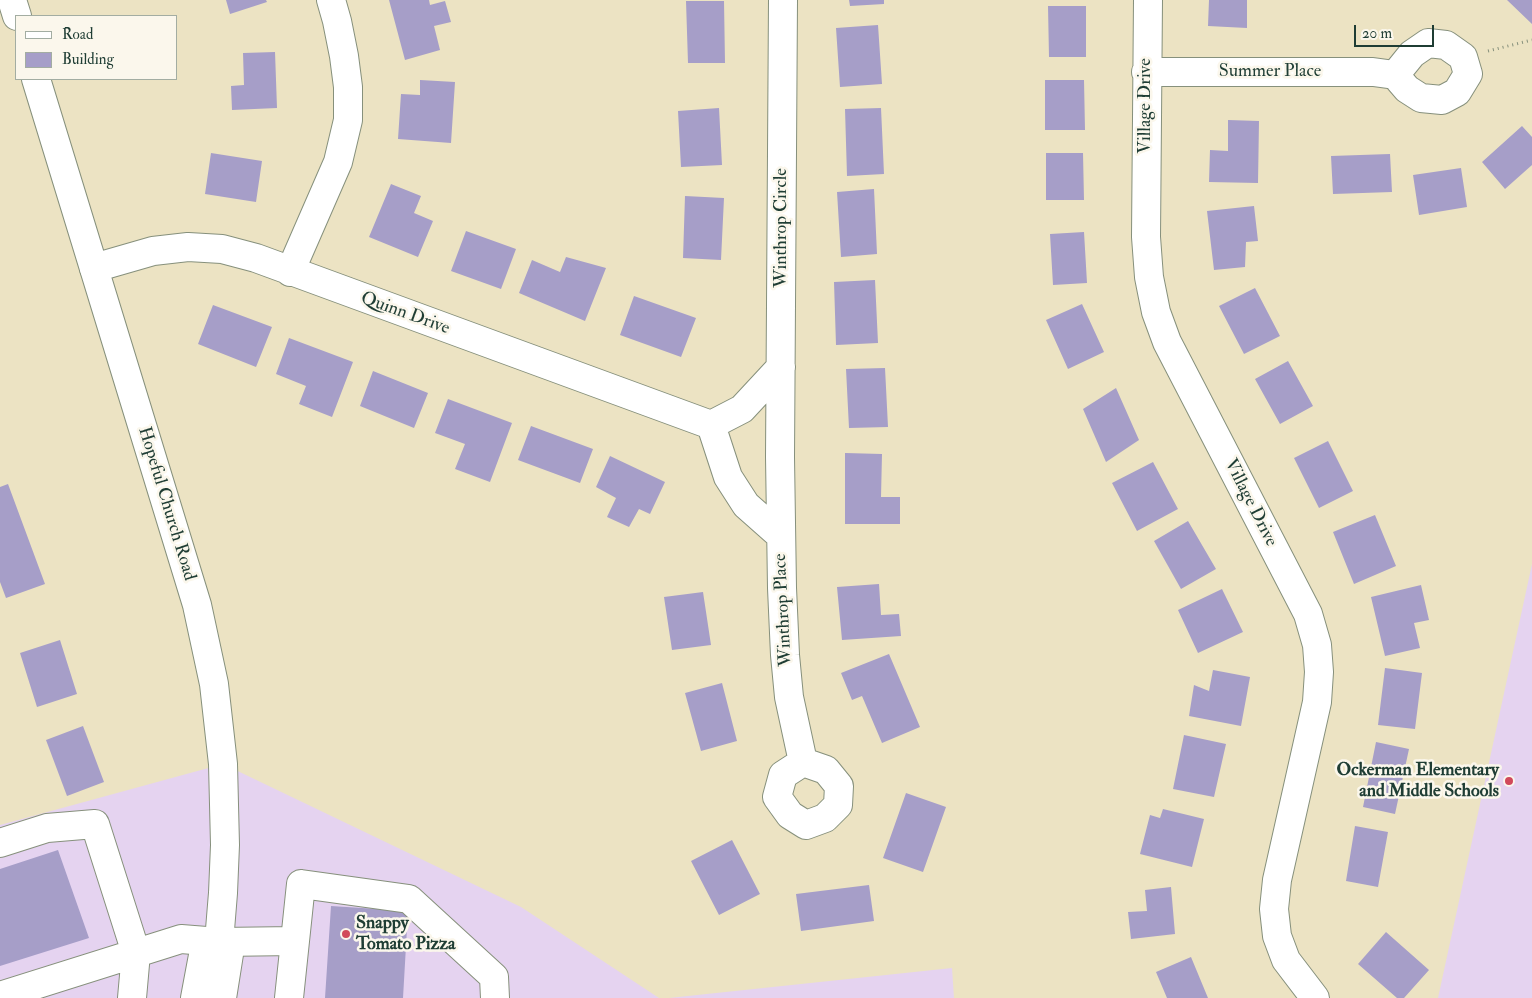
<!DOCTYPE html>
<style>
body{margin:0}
#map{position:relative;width:1532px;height:998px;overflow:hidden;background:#ece3c3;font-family:"IM FELL Double Pica",serif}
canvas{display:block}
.legend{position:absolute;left:15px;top:15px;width:162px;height:65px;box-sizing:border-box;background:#fbf7ec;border:1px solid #a3ada2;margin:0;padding:6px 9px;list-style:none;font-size:15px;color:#1f3d34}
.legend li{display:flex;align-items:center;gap:10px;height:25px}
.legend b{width:25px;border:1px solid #a3ada2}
.scale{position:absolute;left:1354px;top:25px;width:80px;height:22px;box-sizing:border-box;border:2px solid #1f3d34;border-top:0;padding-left:6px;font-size:15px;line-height:18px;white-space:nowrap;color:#1f3d34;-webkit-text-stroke:4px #fbf7ec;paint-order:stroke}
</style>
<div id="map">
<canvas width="1532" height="998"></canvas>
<ul class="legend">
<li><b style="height:6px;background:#fff"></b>Road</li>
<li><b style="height:14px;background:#a69ec8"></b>Building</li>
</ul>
<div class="scale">20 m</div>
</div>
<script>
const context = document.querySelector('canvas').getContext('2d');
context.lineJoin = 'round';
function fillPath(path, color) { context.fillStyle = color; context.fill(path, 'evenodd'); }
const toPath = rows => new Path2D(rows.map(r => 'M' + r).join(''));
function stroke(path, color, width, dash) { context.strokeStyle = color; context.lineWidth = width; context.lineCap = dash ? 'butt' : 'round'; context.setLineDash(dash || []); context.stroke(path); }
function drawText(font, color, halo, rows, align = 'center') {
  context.font = font + ' "IM FELL Double Pica",serif'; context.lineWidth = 5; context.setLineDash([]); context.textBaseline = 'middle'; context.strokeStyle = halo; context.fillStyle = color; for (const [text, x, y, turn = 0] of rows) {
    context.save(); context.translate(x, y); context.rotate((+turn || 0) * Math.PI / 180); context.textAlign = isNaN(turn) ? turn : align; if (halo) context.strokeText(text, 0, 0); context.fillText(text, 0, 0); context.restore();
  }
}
const built = toPath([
 [1532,564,1532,998,1438,998],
 [223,764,521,907,659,998,0,998,0,825],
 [952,968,954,998,669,998]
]);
const building = toPath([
 [226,0,266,0,267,2,230,14],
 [389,0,429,0,430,5,445,1,451,22,434,26,440,50,405,60],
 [849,0,884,0,884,4,850,6],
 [1209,0,1247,0,1247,28,1208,26],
 [1507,0,1532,0,1532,24],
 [686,1,724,1,725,63,688,63],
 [1048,6,1086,6,1086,57,1049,57],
 [878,25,882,84,840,87,836,28],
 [275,52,277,108,232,110,231,86,244,85,243,53],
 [420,80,455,82,451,143,398,139,401,94,420,95],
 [1045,80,1084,80,1085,130,1045,130],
 [719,108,722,165,681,167,678,111],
 [881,108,884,174,847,176,845,109],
 [1228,120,1259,121,1258,183,1209,182,1210,150,1228,151],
 [1522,126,1532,137,1532,165,1505,189,1482,162],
 [211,153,262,161,256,202,205,194],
 [1046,153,1083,153,1084,200,1046,200],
 [1390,154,1392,192,1333,194,1331,156],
 [1461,168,1467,207,1419,215,1413,175],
 [391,184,421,196,414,213,433,221,418,257,369,237],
 [874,189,877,254,841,257,837,192],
 [685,196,724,198,721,260,683,258],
 [1254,206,1258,241,1246,242,1245,267,1214,270,1207,211],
 [466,231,516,249,501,289,451,271],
 [1084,232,1087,283,1053,285,1050,234],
 [566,257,606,268,585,321,519,293,532,260,560,272],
 [875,280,878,343,836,345,834,282],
 [1255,288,1280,336,1244,354,1219,306],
 [634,296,696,318,681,357,620,335],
 [1082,304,1104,352,1068,369,1046,320],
 [213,305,272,327,256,367,198,344],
 [289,338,353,362,332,417,299,404,306,386,276,374],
 [1288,361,1313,406,1280,424,1255,379],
 [885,368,888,427,849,428,846,369],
 [373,371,428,393,414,428,360,406],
 [1116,388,1139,440,1106,462,1083,409],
 [448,399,512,423,490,482,455,469,465,444,435,433],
 [531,426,593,449,580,483,518,460],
 [1328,441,1353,491,1319,508,1294,458],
 [845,453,882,454,881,497,900,497,900,524,845,524],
 [610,456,665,482,650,514,639,509,629,527,607,517,616,498,596,487],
 [1153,462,1178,509,1137,531,1112,483],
 [8,484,45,584,6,598,0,582,0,487],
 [1375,515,1396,566,1354,584,1333,532],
 [1188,521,1216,569,1181,589,1154,541],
 [879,584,881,615,899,614,901,636,842,640,837,587],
 [1421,585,1429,620,1414,623,1420,648,1385,656,1371,597],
 [1222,589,1243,632,1198,653,1178,610],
 [703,592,711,645,672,650,664,597],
 [60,640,77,694,37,707,20,653],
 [889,654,920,727,882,743,862,696,852,700,841,673],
 [1385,668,1422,673,1415,729,1378,725],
 [1213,670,1250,677,1241,726,1189,716,1194,685,1209,691],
 [722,683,737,741,701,751,685,693],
 [83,726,104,782,67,796,46,740],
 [1184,735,1226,744,1214,797,1173,789],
 [1376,742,1409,749,1395,814,1363,807],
 [906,793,946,807,923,872,883,858],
 [1163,809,1204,819,1192,867,1140,854,1150,815,1160,818],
 [1355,826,1388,832,1378,887,1346,881],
 [732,840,760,894,719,915,691,861],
 [58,850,89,938,0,966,0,869],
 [869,885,874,921,801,931,796,894],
 [1171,887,1175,934,1131,939,1128,912,1147,911,1145,890],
 [331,906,408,911,403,998,325,998],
 [1386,932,1429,970,1404,998,1397,998,1358,964],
 [1191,957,1208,998,1167,998,1156,972]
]);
const path = toPath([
 [1488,51,1532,40]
]);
const minor = toPath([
 [783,0,780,457,782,588,785,655,789,697,803,762,783,775,777,797,790,815,806,825,825,818,838,805,839,786,826,770,803,762],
 [1148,0,1146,237,1149,277,1156,312,1167,342,1308,614,1317,645,1319,672,1317,702,1277,880,1274,909,1277,936,1286,960,1315,998],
 [1146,72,1373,72,1395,75,1407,89,1421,98,1442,100,1457,92,1468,74,1463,57,1446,45,1428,43,1412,54,1395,75],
 [94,268,153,251,188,247,222,249,256,258,711,425,742,409,781,367],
 [290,272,338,162,348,120,348,87,344,56,337,21,331,0],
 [711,425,728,477,746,505,781,536],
 [0,843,47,828,95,824,136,953,132,998],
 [0,996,181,939,219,942,295,941],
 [289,998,301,884,409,899,494,977,495,998]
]);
const major = toPath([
 [12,0,17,16],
 [36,79,197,605,214,684,223,764,225,845,223,893,219,942,229,954,222,998],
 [195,998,204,950,219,942]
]);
const markers = [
 [1509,781,5,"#d1495b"],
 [346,934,5,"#d1495b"]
];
const streetNames = [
 ["Summer Place",1270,72],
 ["Village Drive",1146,106,-90],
 ["Winthrop Circle",782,228,-90],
 ["Quinn Drive",405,314,20],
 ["Village Drive",1250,503,63],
 ["Hopeful Church Road",166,504,73],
 ["Winthrop Place",784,610,-93]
];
const poiNames = [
 ["Ockerman Elementary",1499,771],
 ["and Middle Schools",1499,792],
 ["Snappy",356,924,"left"],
 ["Tomato Pizza",356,945,"left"]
];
fillPath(built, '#e5d3f0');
fillPath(building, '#a69ec8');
stroke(minor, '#86907c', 30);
stroke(major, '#86907c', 30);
stroke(path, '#86907c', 3, [1, 4]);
stroke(minor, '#fff', 28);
stroke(major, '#fff', 28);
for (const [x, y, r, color] of markers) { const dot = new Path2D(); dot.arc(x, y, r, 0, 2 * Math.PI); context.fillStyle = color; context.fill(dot); stroke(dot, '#fbf7ec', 2); }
drawText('18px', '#1f3d34', '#fbf7ec', streetNames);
drawText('bold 18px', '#1f3d34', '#fbf7ec', poiNames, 'right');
</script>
